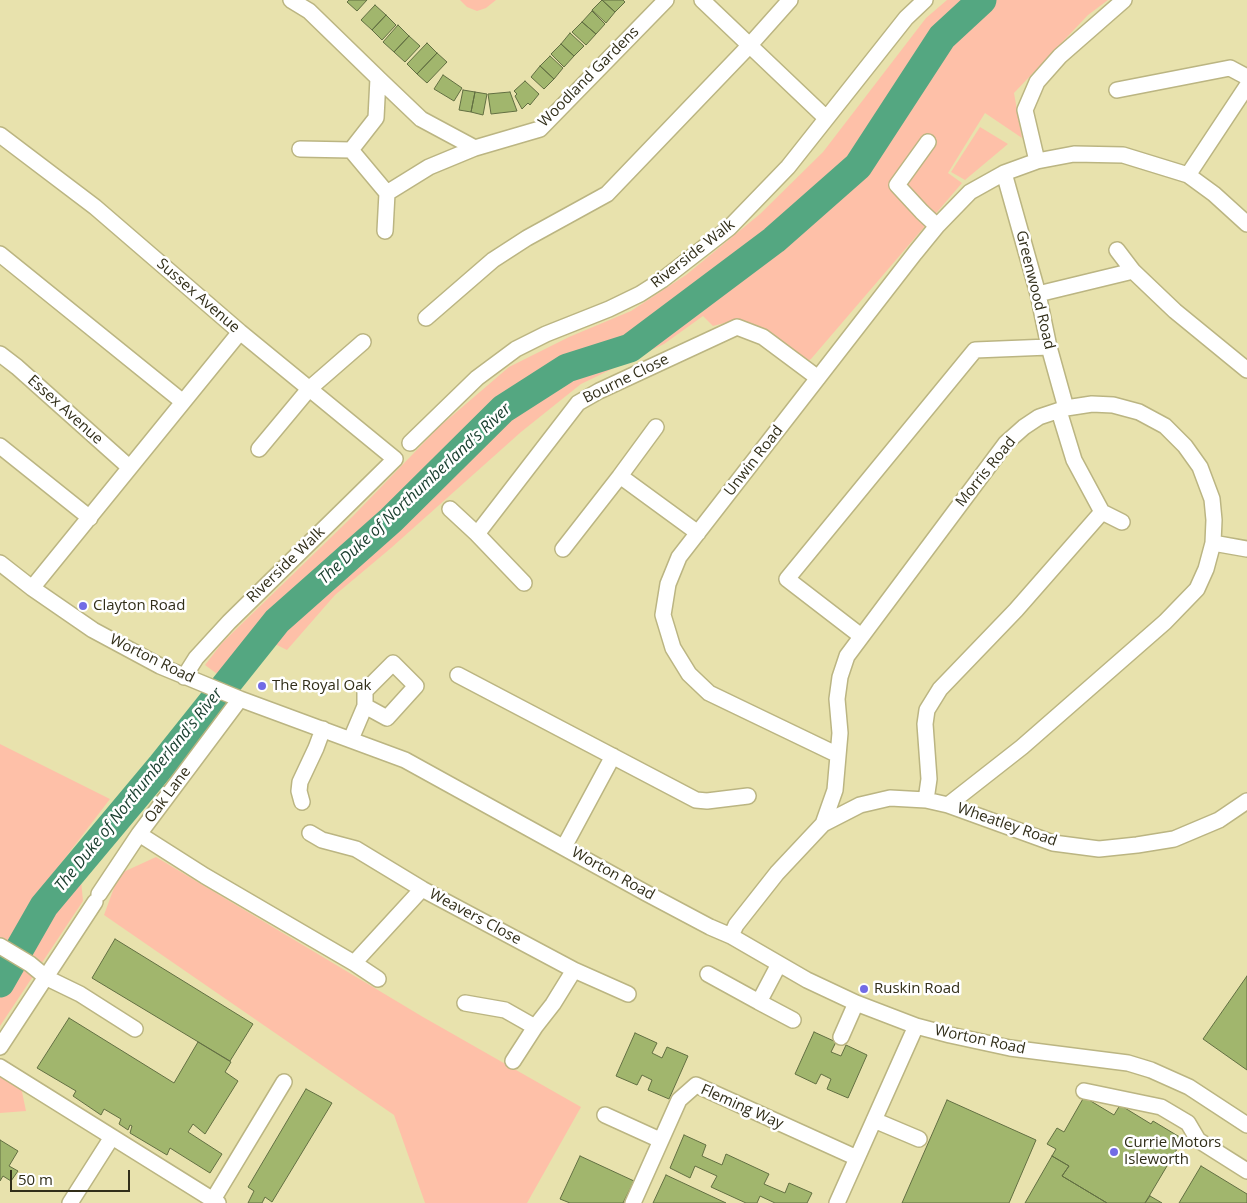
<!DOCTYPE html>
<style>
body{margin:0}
#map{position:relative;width:1247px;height:1203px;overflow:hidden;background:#e8e2ad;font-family:"Open Sans",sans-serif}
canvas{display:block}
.scale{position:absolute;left:10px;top:1170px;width:120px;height:22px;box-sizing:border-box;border:2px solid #312e19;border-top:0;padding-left:6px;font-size:15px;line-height:18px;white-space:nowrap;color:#312e19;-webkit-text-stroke:4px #fff;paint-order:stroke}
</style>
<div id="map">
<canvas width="1247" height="1203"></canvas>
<div class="scale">50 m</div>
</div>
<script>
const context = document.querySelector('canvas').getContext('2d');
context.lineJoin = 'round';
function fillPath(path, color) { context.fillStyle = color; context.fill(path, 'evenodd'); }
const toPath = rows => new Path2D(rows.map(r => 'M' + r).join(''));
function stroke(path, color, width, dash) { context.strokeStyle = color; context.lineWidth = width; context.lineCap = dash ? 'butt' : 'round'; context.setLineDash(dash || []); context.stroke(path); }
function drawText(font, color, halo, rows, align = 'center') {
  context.font = font + ' "Open Sans",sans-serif'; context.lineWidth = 5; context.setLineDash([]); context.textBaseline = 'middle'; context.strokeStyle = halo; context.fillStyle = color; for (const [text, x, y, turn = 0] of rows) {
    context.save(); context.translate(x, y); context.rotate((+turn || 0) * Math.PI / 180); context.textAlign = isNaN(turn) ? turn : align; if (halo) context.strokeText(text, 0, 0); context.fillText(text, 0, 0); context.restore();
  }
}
const green = toPath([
 [460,0,496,0,486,8,477,11,467,7],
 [947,0,973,0,935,36,869,140,835,175,712,277,648,324,572,359,502,398,411,491,282,609,220,676,205,665,222,643,353,516,439,427,509,367,569,337,631,311,686,275,760,214,823,152,926,18],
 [992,0,1108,0,1088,15,1014,93,1022,138,985,113,948,173,962,183,811,359,806,362,736,320,713,326,703,316,664,344,581,384,521,432,391,548,335,595,287,650,273,643,290,620,513,414,562,378,603,361,637,352,697,309,838,196,864,170,943,48],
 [980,127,1008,144,965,180,951,172],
 [0,744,110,799,59,866,81,880,83,901,0,1026],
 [156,857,423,1017,581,1107,527,1203,425,1203,394,1115,104,915,119,874],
 [0,1075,21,1087,26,1111,0,1113]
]);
const river = toPath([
 [0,983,44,906,162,765,277,621,391,520,503,409,567,368,630,348,774,240,858,166,942,37,982,0]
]);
const building = toPath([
 [349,0,367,0,357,11,347,2,349,0],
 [602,0,615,12,606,23,592,10,602,0],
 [602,0,623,0,625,2,615,12,602,0],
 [375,5,386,15,372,30,361,20,375,5],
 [592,11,605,24,596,34,582,22,592,11],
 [386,15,396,25,382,40,372,30,386,15],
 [582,22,596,34,586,45,572,32,582,22],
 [398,25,409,36,394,52,383,42,398,25],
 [570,33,584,46,574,56,561,44,570,33],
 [409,36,420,46,405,62,394,52,409,36],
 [427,43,437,53,417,74,407,64,427,43],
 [561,44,574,56,564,67,551,54,561,44],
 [437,53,447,62,427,83,417,74,437,53],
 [550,56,563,68,554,79,540,66,550,56],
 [540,66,554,79,544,89,531,77,540,66],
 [443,75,462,88,454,101,434,89,443,75],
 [525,81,539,94,530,105,528,103,522,109,515,96,517,94,514,91,525,81],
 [463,90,475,92,471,112,459,110,463,90],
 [475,92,487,94,483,115,471,112,475,92],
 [510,92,517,111,491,114,488,94,510,92],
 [115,939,253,1024,230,1061,92,978,115,939],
 [1247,976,1247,1070,1203,1039,1247,976],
 [69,1018,174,1083,198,1042,231,1062,225,1072,238,1081,205,1134,193,1124,188,1132,222,1154,210,1173,170,1148,167,1155,130,1133,132,1126,130,1125,128,1130,119,1124,121,1119,104,1109,101,1115,73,1096,76,1091,37,1068,69,1018],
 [814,1032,836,1042,831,1052,841,1056,846,1045,867,1055,848,1098,827,1089,831,1079,821,1074,816,1084,795,1074,814,1032],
 [635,1033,657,1043,652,1053,662,1058,667,1047,688,1056,669,1099,648,1090,652,1080,642,1075,637,1085,616,1076,635,1033],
 [306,1089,332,1103,272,1202,265,1197,262,1203,248,1203,254,1191,248,1187,306,1089],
 [1084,1097,1114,1115,1120,1105,1151,1124,1153,1121,1183,1139,1145,1203,1107,1203,1062,1176,1069,1166,1052,1156,1056,1149,1047,1144,1057,1128,1064,1132,1084,1097],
 [947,1100,1036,1140,1009,1203,902,1203,947,1100],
 [684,1135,706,1145,702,1156,722,1165,726,1154,769,1174,764,1184,785,1193,789,1183,812,1193,807,1203,775,1203,760,1196,757,1203,746,1203,711,1187,717,1176,695,1166,690,1178,670,1168,684,1135],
 [0,1140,18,1151,9,1166,18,1171,11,1181,3,1176,0,1181,0,1140],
 [580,1156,634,1181,623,1203,570,1203,560,1199,580,1156],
 [1052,1156,1069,1166,1062,1176,1107,1203,1025,1203,1052,1156],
 [1201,1166,1247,1194,1247,1203,1179,1203,1201,1166],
 [666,1175,726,1203,653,1203,666,1175],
 [1150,1196,1162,1203,1145,1203,1150,1196]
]);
const minor = toPath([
 [291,0,309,11,378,78,376,118,351,150,300,149],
 [702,0,826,118],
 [378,78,421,119,475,148],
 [1117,90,1230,68,1247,77],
 [0,135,95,207,240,332,395,459,229,622,196,658,184,677],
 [928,142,897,185,922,212,937,226],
 [351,150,387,193,429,167,475,148,540,129,666,0],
 [1037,161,1025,110,1037,82,1060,56,1124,0],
 [1004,173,1038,294,1049,347,1066,408],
 [1188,175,1247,86],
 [385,231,387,193],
 [1117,250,1133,271,1175,311,1247,370],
 [0,254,183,402],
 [1038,294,1133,271],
 [426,318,493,260,527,238,607,194,749,46,790,0],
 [0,354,17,367,129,467],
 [1059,411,1074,460,1102,512,1122,522],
 [656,427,620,476,698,533],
 [410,443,477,378,516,349,546,334,609,309,640,294,662,280,729,228,788,167,906,18,925,0],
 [0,446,90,518],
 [259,449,309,389,363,342],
 [450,509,477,534],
 [1213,543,1247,549],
 [563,549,620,476],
 [0,563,32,588,93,630,160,666,240,699,405,760,646,893,710,927,731,936,807,980,856,1003,916,1026,950,1035,1010,1048,1128,1063,1151,1070,1189,1087,1247,1125],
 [524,583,477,534,578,403,599,391,737,327,763,337,818,378],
 [32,588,240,332],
 [861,636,787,579,975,350,1049,347],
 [393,663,416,686,387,718,365,706,365,691,393,663],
 [458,675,696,800,707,801,748,796],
 [351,739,365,706],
 [838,755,709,693,689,674,673,648,663,615,668,584,679,557,915,253,937,226,970,192,1004,173,1037,161,1074,154,1123,155,1188,175,1214,194,1247,224],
 [926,800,929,779,925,724,927,710,940,689,1016,610,1102,512],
 [302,802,299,791,300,782,316,748,323,729],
 [823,824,860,805,890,798,926,800,948,805,1053,843,1099,849,1137,845,1174,839,1219,820,1247,801],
 [310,833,322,840,356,849,422,889],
 [139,834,205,876,354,963,422,889,574,970,553,1004,535,1027,513,1061],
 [564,847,613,756],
 [99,894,139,834,240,699],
 [731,936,736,925,777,873,823,824,835,790,840,733,837,699,840,677,847,656,1006,443,1024,427,1039,417,1066,408,1092,404,1113,405,1139,412,1165,426,1185,446,1200,467,1212,499,1214,520,1213,543,1206,569,1197,589,1165,622,1022,747,948,805],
 [0,946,30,964,47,978,80,994,135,1029],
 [354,963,378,979],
 [574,970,628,994],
 [708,974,759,1002,779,964],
 [759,1002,793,1020],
 [465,1003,505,1010,535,1027],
 [841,1037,856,1003],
 [0,1047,95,902],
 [0,1067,218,1203],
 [1084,1091,1161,1107,1188,1123,1198,1140,1247,1171],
 [605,1115,660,1140],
 [874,1120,919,1139],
 [70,1203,112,1137],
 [211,1203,284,1082],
 [633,1203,679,1100,696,1085,857,1158],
 [837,1203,916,1026]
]);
const markers = [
 [83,606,5,"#726be5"],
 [262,686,5,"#726be5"],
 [864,989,5,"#726be5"],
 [1114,1152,5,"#726be5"]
];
const streetNames = [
 ["Woodland Gardens",589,77,-45],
 ["Riverside Walk",693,254,-38],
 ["Greenwood Road",1035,290,76],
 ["Sussex Avenue",198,296,41],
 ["Bourne Close",626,379,-26],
 ["Essex Avenue",65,410,42],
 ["Unwin Road",754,461,-52],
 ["Morris Road",986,472,-51],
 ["Riverside Walk",286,565,-44],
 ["Worton Road",152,659,26],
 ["Oak Lane",168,795,-53],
 ["Wheatley Road",1007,825,19],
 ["Worton Road",613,874,29],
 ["Weavers Close",475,917,28],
 ["Worton Road",980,1040,12],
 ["Fleming Way",742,1107,24]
];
const poiNames = [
 ["Clayton Road",93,606],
 ["The Royal Oak",272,686],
 ["Ruskin Road",874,989],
 ["Currie Motors",1124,1143],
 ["Isleworth",1124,1160]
];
const waterNames = [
 ["The Duke of Northumberland's River",415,494,-43],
 ["The Duke of Northumberland's River",139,790,-51]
];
fillPath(green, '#fec0a8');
stroke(river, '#54a781', 29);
fillPath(building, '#a1b66d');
stroke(building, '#626f42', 1);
stroke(minor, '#bbb582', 18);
stroke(minor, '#fff', 15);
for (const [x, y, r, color] of markers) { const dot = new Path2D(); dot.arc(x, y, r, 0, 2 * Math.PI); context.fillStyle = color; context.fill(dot); stroke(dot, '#fff', 2); }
drawText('15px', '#312e19', '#fff', streetNames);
drawText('15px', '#312e19', '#fff', poiNames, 'left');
drawText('italic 16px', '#173c2c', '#fff', waterNames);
</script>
